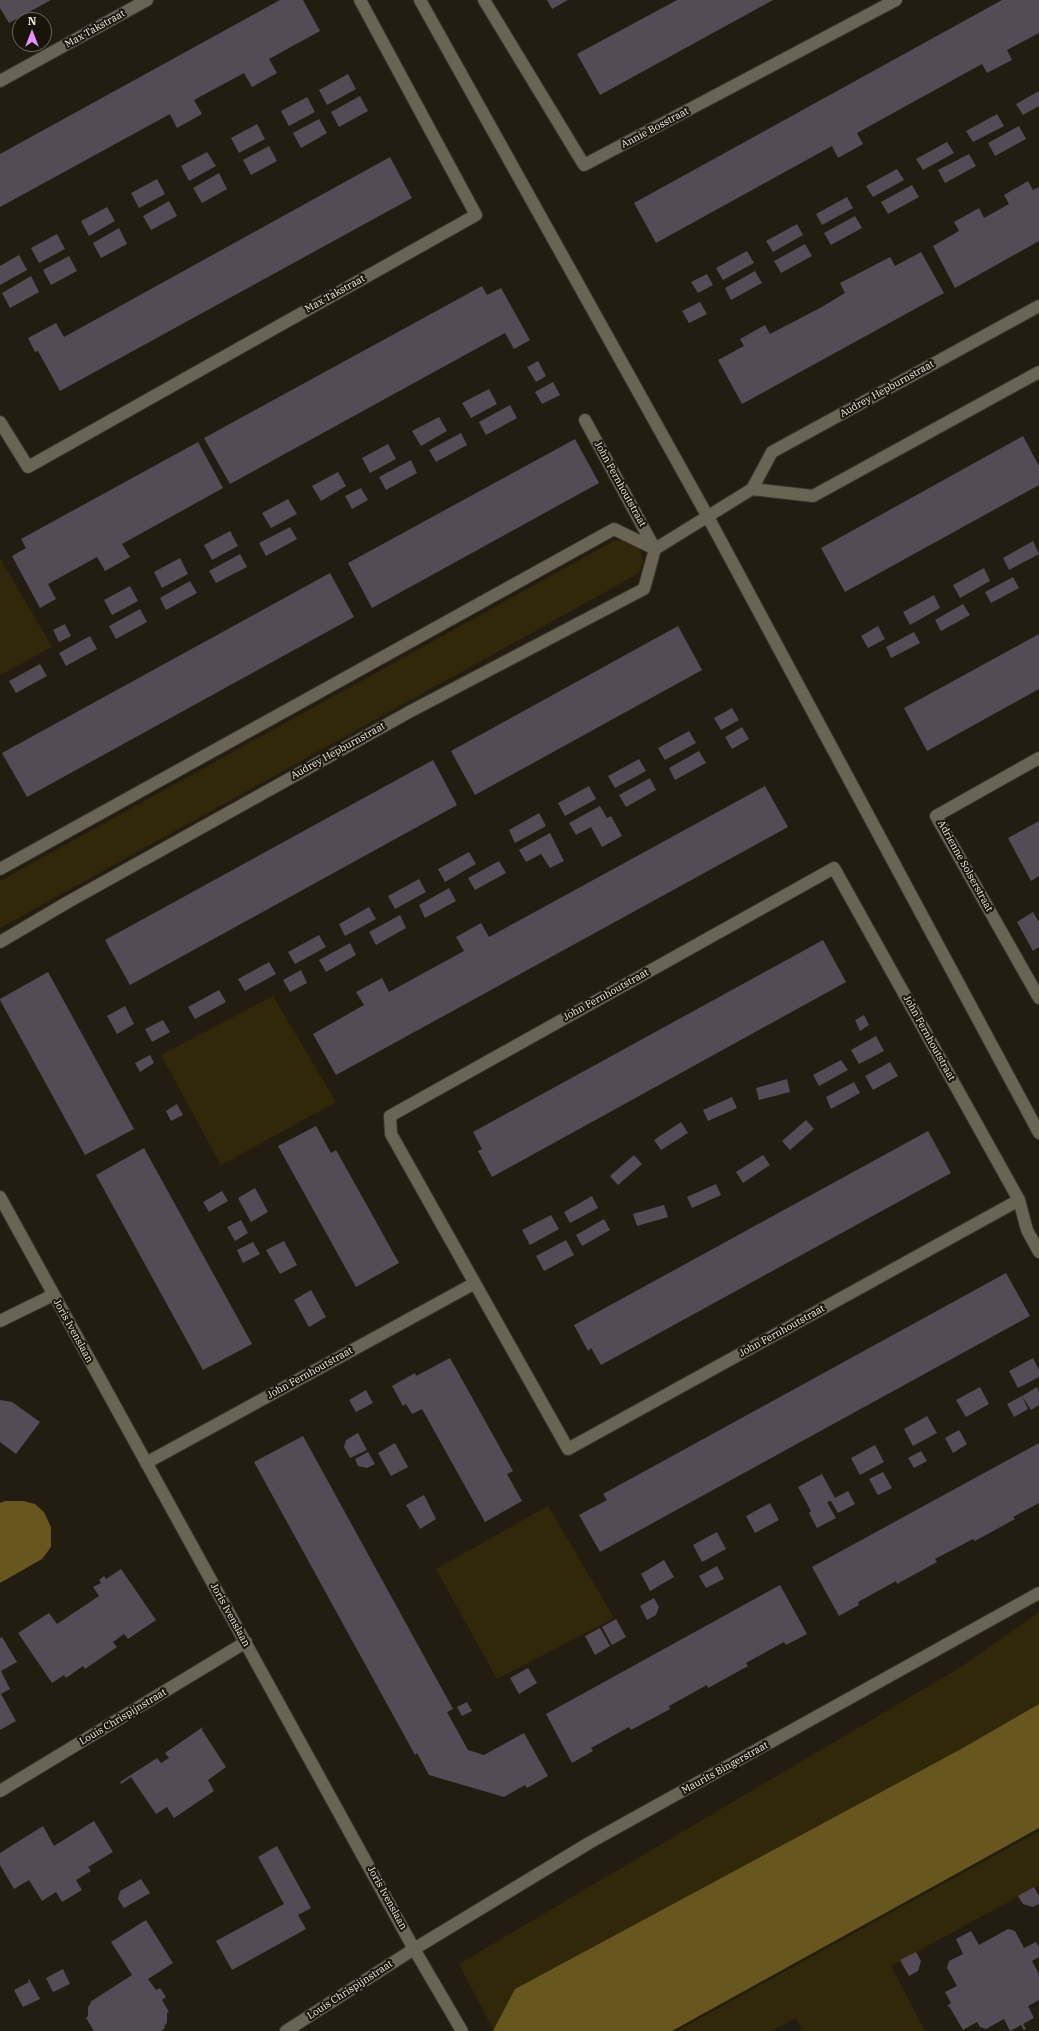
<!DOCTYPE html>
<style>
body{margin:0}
#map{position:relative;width:1039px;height:2031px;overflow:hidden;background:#221d10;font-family:"IBM Plex Serif",serif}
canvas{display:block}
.north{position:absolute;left:12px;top:12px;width:40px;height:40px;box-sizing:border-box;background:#181407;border:1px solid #6f6c60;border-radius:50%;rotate:0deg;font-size:11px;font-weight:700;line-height:16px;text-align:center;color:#f2efe6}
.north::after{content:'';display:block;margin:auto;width:14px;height:18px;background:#e88eff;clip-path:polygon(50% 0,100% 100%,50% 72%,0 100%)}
</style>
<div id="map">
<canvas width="1039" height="2031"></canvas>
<div class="north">N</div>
</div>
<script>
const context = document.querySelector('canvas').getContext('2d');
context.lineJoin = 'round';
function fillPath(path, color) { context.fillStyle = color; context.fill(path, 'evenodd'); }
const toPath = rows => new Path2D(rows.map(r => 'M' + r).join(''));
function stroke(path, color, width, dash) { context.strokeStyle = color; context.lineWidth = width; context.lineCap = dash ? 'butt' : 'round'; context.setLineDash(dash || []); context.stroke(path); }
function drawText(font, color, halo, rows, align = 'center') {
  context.font = font + ' "IBM Plex Serif",serif'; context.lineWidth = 4; context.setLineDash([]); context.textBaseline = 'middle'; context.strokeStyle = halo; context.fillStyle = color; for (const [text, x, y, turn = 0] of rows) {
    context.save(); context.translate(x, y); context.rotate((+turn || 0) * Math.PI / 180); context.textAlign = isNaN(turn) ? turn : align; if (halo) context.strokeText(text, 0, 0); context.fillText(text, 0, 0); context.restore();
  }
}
const green = toPath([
 [622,540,635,544,641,551,643,562,639,573,634,576,0,928,0,881,614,541],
 [0,558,52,647,0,675],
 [273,996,336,1102,221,1165,161,1055],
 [548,1506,614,1618,497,1679,436,1569],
 [1039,1612,1039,1704,961,1749,515,1989,494,2031,459,1964,961,1667],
 [1039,1831,1039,1885,891,1966,925,2031,803,2031,796,2018,771,2031,677,2031]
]);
const water = toPath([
 [5,1501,23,1501,35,1504,44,1512,51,1527,51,1547,42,1559,0,1583,0,1503],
 [1039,1704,1039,1828,672,2031,493,2031,515,1989,961,1749]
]);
const building = toPath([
 [0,0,51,0,9,23,0,8],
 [280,0,303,0,320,31,269,59,277,73,252,87,244,73,194,100,202,114,177,128,170,114,0,207,0,154],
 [547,0,568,0,552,9],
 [677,0,773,0,600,95,577,54],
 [1002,0,1039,0,1039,33,1007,50,1012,60,987,73,982,64,857,133,863,144,838,158,832,146,656,243,634,203],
 [348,74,356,89,327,105,319,90],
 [1039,91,1039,106,1023,115,1016,104],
 [360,96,368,111,339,127,331,112],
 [307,97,315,112,289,126,281,111],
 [997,114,1004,126,973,142,966,131],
 [319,119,327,133,301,148,293,133],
 [257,124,265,139,239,153,231,138],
 [1019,126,1026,139,995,156,988,143],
 [947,142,954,153,923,170,916,159],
 [269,146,277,161,251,175,243,160],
 [207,152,216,166,189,181,181,166],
 [969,154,976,166,945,183,938,170],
 [390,157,412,198,60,391,38,351,35,352,28,338,56,323,64,337],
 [897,169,904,180,873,197,866,186],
 [219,173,227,189,202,203,193,188],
 [157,179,165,194,139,208,131,193],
 [1028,181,1033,190,1039,187,1039,241,955,288,933,246,959,231,954,222,979,208,984,218,1009,204,1004,195],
 [912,185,919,197,888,214,881,202],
 [847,197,853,208,822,225,816,214],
 [169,201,177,216,151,230,143,216],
 [107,207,115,221,89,236,81,221],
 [855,216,862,228,831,245,824,233],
 [797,224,803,235,773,252,766,241],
 [119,228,127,244,101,258,93,243],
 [57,234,65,249,39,263,31,248],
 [805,244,812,256,781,273,774,261],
 [747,251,754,263,723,280,716,268],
 [921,252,944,293,742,404,718,360,744,346,740,339,765,325,770,334,820,308,845,293,840,283,890,257,895,266],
 [19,255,27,270,0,285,0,266],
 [69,256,77,271,51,285,43,270],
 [755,271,762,283,731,300,725,288],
 [707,274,713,285,698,293,691,282],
 [31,276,39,292,10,308,2,293],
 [482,286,487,295,501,288,530,340,514,349,505,333,230,484,204,438],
 [700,302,707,314,689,323,682,311],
 [538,361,546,376,536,382,527,367],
 [553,382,560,395,542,404,535,392],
 [489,389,497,404,471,418,462,403],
 [510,405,517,418,486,435,479,422],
 [439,417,447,431,421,446,412,431],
 [461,433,467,445,436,462,429,450],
 [1023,436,1039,466,1039,485,845,592,821,548],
 [575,439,599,483,372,608,348,563],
 [198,442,223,488,122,544,130,557,105,571,97,557,48,584,56,599,40,608,12,556,26,548,21,539],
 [388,444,396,459,370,473,362,458],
 [411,460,417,473,386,490,379,477],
 [338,472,346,486,321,501,312,486],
 [361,488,368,500,352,509,345,496],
 [288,499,297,514,271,528,262,513],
 [290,527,297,539,266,556,259,543],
 [230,531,238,546,212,560,204,545],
 [1033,541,1039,554,1009,570,1003,558],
 [240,554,247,567,216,583,209,571],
 [180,558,188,574,162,588,154,572],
 [984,568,990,581,960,598,953,585],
 [330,573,354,617,27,797,2,753],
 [1013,577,1019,588,991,603,985,592],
 [190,581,197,593,166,610,160,598],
 [130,586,138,601,112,615,104,600],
 [934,595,940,608,910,625,903,612],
 [963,604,970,615,941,631,935,620],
 [140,609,147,622,116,639,109,626],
 [65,624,71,636,59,642,53,630],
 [678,626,702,670,475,795,451,751],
 [878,626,885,639,868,648,861,636],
 [914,632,920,643,891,658,886,647],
 [1039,634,1039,689,927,751,904,708],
 [90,636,97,649,66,666,59,653],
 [40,664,47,676,16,693,9,681],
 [732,708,739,720,721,730,714,718],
 [742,727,749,739,732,749,725,737],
 [689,731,696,743,665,760,658,748],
 [699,751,706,763,675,780,669,768],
 [639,759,646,771,615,788,608,776],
 [433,760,457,805,130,985,105,940],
 [650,778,656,790,626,807,619,795],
 [589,786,596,799,565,816,558,803],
 [765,786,788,827,336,1075,313,1034,364,1005,356,992,382,978,389,992,464,951,456,937,481,923,489,937],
 [600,806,607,818,611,816,622,836,602,847,591,827,576,835,569,823],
 [539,813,546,826,515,843,509,830],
 [1039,821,1039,876,1031,881,1008,838],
 [550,833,564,861,550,868,541,854,526,862,519,850],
 [469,852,476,864,445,882,438,869],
 [499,861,506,873,475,890,468,878],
 [419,879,426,892,395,909,388,896],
 [449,888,456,901,425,918,419,905],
 [369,907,376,919,345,936,339,924],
 [1033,912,1039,922,1039,947,1033,951,1017,922],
 [400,915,406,928,376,945,369,932],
 [319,935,326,947,295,964,288,952],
 [823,940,846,982,492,1177,478,1151,482,1149,473,1132],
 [350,943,356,955,326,972,319,960],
 [269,962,276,974,245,991,238,979],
 [301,970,307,983,290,992,283,980],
 [48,972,134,1129,85,1155,0,1000,0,999],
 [219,990,226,1002,195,1019,188,1007],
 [125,1006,134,1024,117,1034,107,1016],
 [864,1015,869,1025,860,1031,855,1020],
 [163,1020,170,1032,152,1042,145,1029],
 [876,1036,884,1051,859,1064,851,1050],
 [150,1055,154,1063,140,1072,135,1063],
 [841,1060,848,1070,819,1086,813,1075],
 [890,1062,898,1076,873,1090,865,1076],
 [787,1079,790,1092,759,1100,756,1088],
 [854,1082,860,1093,831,1109,826,1097],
 [732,1097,737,1108,708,1121,703,1110],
 [177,1104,183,1115,171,1121,166,1111],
 [806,1120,814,1129,790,1150,782,1141],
 [681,1122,688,1133,661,1150,654,1140],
 [316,1126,331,1153,336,1150,340,1157,399,1263,356,1287,278,1146],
 [928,1131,951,1173,601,1365,591,1348,588,1351,574,1325],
 [144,1148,252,1344,203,1370,96,1175],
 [634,1155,642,1164,618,1185,610,1176],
 [763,1155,770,1165,743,1183,736,1172],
 [716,1184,721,1195,692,1208,687,1197],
 [255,1188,268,1212,251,1222,238,1198],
 [222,1191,228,1201,209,1212,203,1202],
 [592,1196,598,1208,570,1223,564,1212],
 [664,1205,668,1217,637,1226,633,1214],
 [551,1215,559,1229,530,1245,522,1230],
 [604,1219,610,1230,582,1246,576,1235],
 [241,1220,248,1233,235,1241,227,1227],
 [566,1240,574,1255,544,1271,536,1256],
 [284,1241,297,1265,280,1274,266,1250],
 [253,1242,260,1254,243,1263,237,1250],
 [1006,1273,1030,1316,600,1552,579,1515,607,1500,603,1494],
 [311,1290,326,1317,309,1327,294,1300],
 [450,1358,513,1471,507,1474,522,1501,485,1522,422,1409,412,1414,406,1404,403,1406,392,1386,415,1373,416,1376],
 [1033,1358,1039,1370,1039,1377,1018,1388,1009,1371],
 [980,1387,989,1404,966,1417,956,1400],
 [1037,1387,1039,1392,1039,1405,1031,1410,1022,1396],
 [366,1390,373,1403,356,1412,349,1400],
 [1022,1396,1028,1409,1014,1417,1007,1404],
 [0,1400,12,1402,40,1422,16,1454,0,1442],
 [927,1416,937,1433,913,1446,904,1429],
 [959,1430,967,1444,953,1453,945,1438],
 [358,1433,367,1450,350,1458,344,1447,346,1440],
 [303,1436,453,1709,447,1712,468,1750,484,1755,524,1733,548,1776,527,1788,525,1785,504,1797,429,1775,417,1753,415,1755,254,1462],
 [395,1443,408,1467,391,1476,378,1453],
 [1039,1443,1039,1503,1013,1517,1015,1519,975,1541,973,1539,935,1559,937,1562,897,1584,896,1581,858,1602,859,1605,839,1616,812,1567],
 [875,1445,884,1462,860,1475,851,1458],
 [921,1451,927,1461,914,1468,908,1458],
 [368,1452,375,1464,367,1468,358,1466,355,1459],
 [883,1472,892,1488,878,1495,869,1479],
 [822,1474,835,1498,848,1491,855,1504,838,1513,831,1501,827,1502,836,1518,817,1528,809,1513,811,1511,798,1487],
 [424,1495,436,1519,420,1529,406,1505],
 [770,1503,779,1520,755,1533,746,1516],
 [717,1532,726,1549,702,1562,693,1545],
 [664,1560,674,1577,650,1591,641,1574],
 [717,1566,724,1579,706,1588,699,1576],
 [121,1569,156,1620,128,1639,124,1634,113,1642,117,1647,85,1669,83,1666,66,1678,64,1675,52,1683,18,1633,49,1613,57,1624,99,1596,93,1587,101,1583,99,1580,104,1576,106,1579],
 [780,1585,807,1634,786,1645,784,1642,746,1663,748,1666,708,1688,707,1685,669,1706,670,1709,631,1730,629,1727,591,1748,593,1751,572,1763,546,1714],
 [654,1598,659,1607,656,1615,647,1620,640,1606],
 [616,1619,626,1637,612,1645,602,1627],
 [600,1628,610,1646,595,1655,585,1636],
 [2,1637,17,1662,1,1671,10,1689,1,1694,16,1721,0,1730,0,1638],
 [528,1668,537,1683,519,1694,510,1678],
 [467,1702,472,1711,462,1716,457,1707],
 [203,1727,202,1730,226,1767,208,1780,214,1791,174,1818,167,1807,156,1814,131,1777,121,1784,120,1782,157,1758,161,1763,169,1758,165,1753],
 [94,1821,113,1852,88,1867,91,1871,76,1880,82,1890,62,1902,56,1892,42,1901,29,1880,14,1889,0,1865,0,1853,43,1826,54,1846],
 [277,1846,311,1908,298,1915,306,1929,232,1970,216,1941,284,1904,258,1857],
 [141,1879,150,1893,124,1908,118,1899,120,1891],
 [1034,1887,1039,1896,1039,1904,1033,1907,1023,1904,1018,1896],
 [146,1920,173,1963,148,1979,156,1990,160,1988,166,1997,162,2000,169,2012,167,2013,167,2023,164,2026,165,2028,161,2031,94,2031,86,2018,88,2016,88,2007,91,2003,90,2002,132,1975,111,1942],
 [1008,1929,1015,1931,1024,1948,1036,1942,1039,1947,1039,1957,1032,1961,1039,1974,1039,2000,1028,2006,1034,2018,1023,2024,1026,2029,1024,2030,1021,2025,1010,2031,1004,2019,986,2029,980,2027,977,2022,963,2030,949,2006,948,2007,947,2006,951,2003,945,1992,957,1986,947,1968,949,1961,963,1954,956,1939,971,1931,979,1945],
 [916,1952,921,1961,918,1971,909,1976,900,1960],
 [63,1969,70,1984,53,1992,46,1978],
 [29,1979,40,1999,23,2007,14,1990,29,1982,28,1980]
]);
const minor = toPath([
 [420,0,708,517,1039,1133],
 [484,0,584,165,896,0],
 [0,81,147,0],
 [585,420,655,549],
 [0,422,28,467,476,215,360,0],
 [752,489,813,496,1039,372],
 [1039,758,936,816,1039,998],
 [834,868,1019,1200,568,1449,391,1134,390,1116,834,868],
 [0,869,614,529,655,549],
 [0,942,68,902,411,711,644,589,655,549,752,489,772,452,1039,306],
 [0,1197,414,1949,462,2031],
 [1019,1200,1027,1230,1039,1252],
 [0,1321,53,1295],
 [146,1463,475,1283],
 [0,1791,246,1642],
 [286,2031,414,1949,589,1843,1039,1593]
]);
const streetNames = [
 ["Max Takstraat",95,29,-29],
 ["Annie Bosstraat",655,128,-28],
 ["Max Takstraat",335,294,-29],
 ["Audrey Hepburnstraat",887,389,-29],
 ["John Fernhoutstraat",620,484,61],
 ["Audrey Hepburnstraat",338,751,-29],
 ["Adrienne Solserstraat",965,866,61],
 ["John Fernhoutstraat",606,995,-29],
 ["John Fernhoutstraat",929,1038,61],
 ["Joris Ivenslaan",73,1331,61],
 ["John Fernhoutstraat",782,1331,-29],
 ["John Fernhoutstraat",310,1373,-29],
 ["Joris Ivenslaan",230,1615,61],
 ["Louis Chrispijnstraat",123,1717,-31],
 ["Maurits Bingerstraat",725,1768,-29],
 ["Joris Ivenslaan",387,1898,61],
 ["Louis Chrispijnstraat",350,1990,-33]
];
fillPath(green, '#31280a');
fillPath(water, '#67561e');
fillPath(building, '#554b57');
stroke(minor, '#39352f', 14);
stroke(minor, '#696454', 12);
drawText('10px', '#f2efe6', '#181407', streetNames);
</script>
